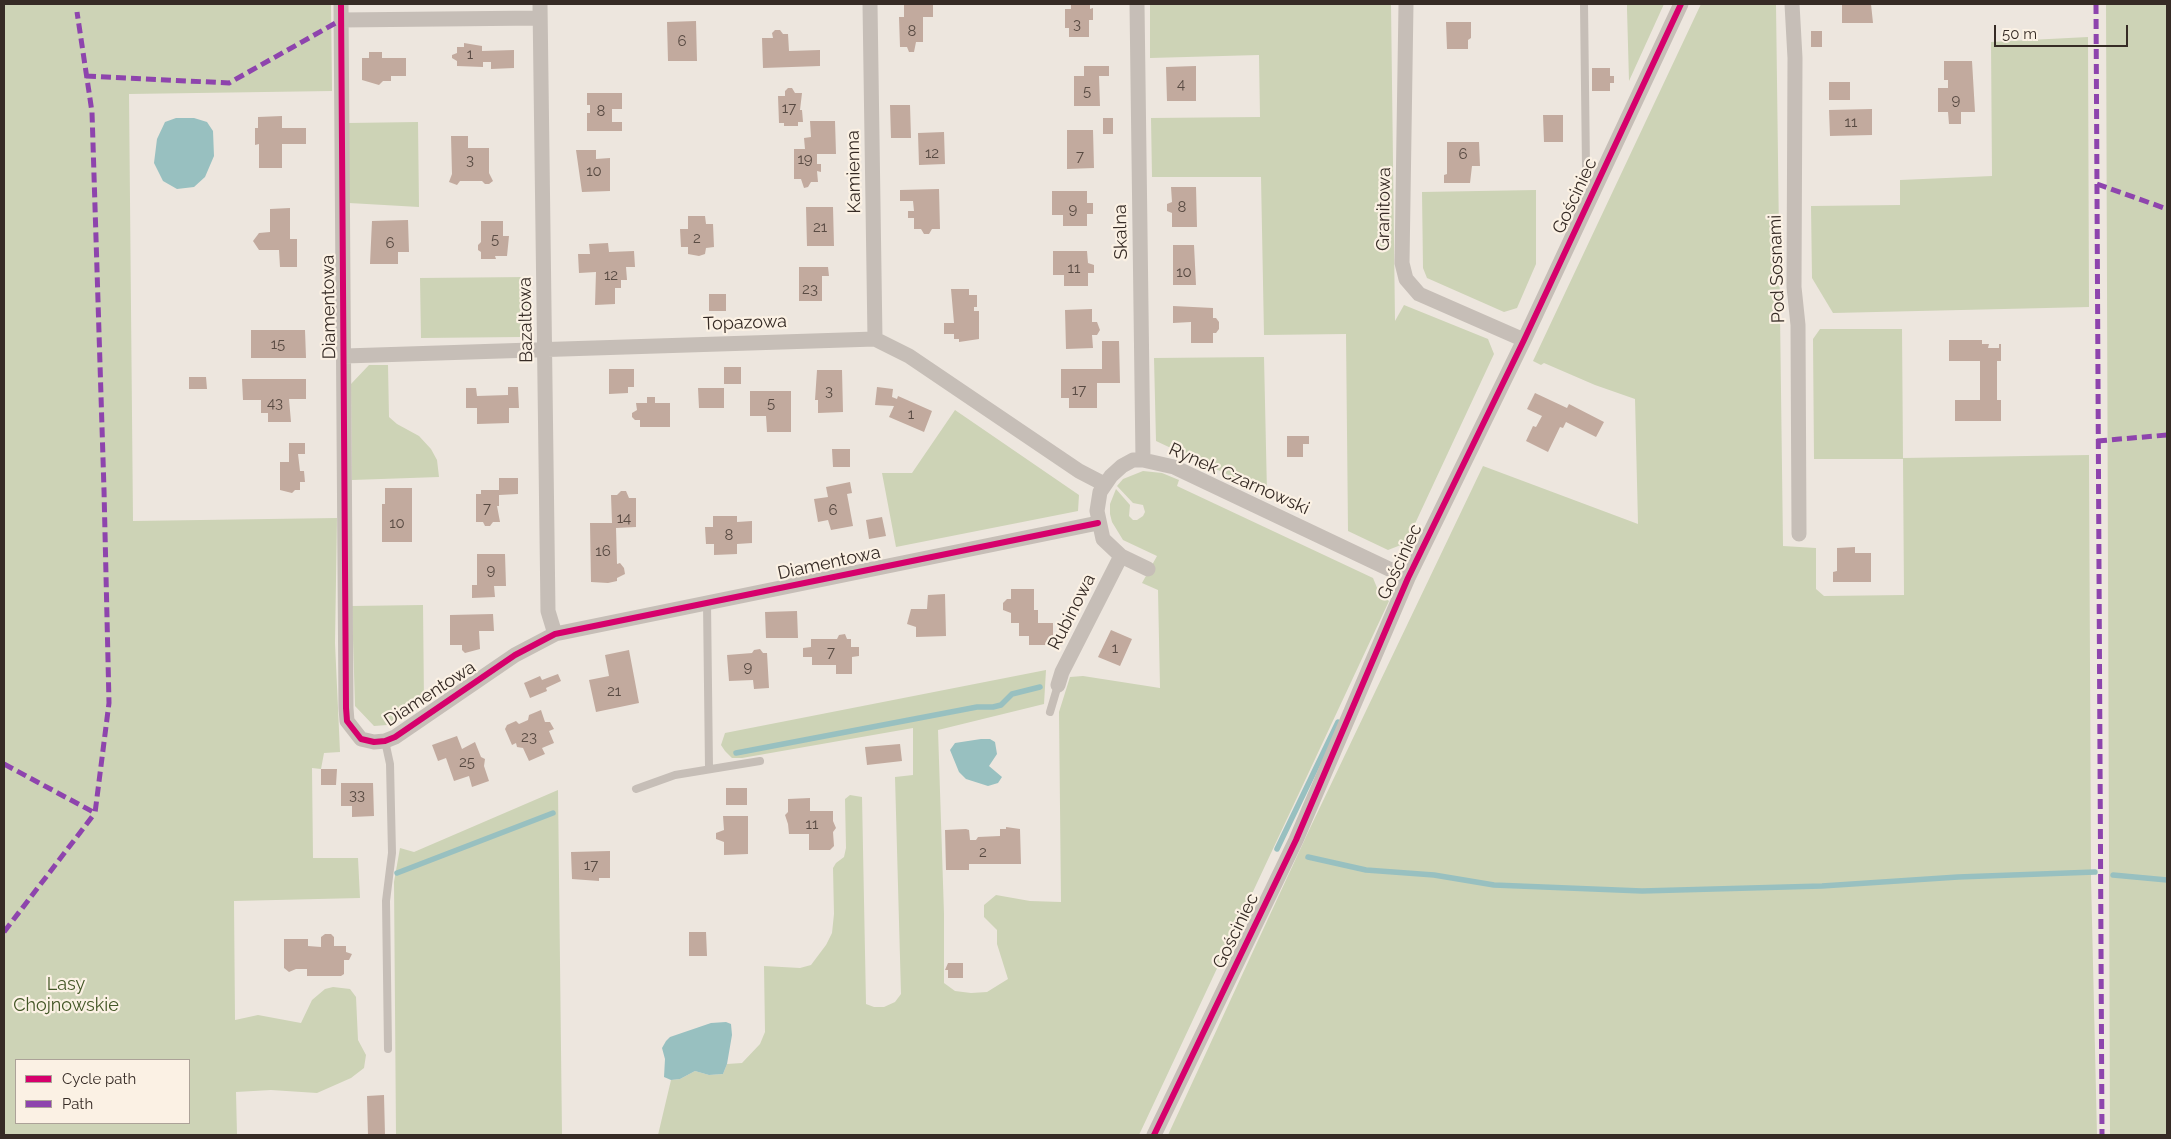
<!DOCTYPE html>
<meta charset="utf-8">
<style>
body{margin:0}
#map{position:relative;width:2171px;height:1139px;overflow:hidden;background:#ede6de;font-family:Raleway,sans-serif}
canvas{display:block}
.frame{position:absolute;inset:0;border:5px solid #362b25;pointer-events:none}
.legend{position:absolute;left:15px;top:1059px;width:175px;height:65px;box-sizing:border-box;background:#fbf1e4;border:1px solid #aca298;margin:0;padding:6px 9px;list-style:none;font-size:15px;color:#362b25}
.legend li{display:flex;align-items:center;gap:10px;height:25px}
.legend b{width:25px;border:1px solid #aca298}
.scale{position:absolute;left:1994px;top:25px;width:134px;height:22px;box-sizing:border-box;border:2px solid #362b25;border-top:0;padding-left:6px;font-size:15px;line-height:18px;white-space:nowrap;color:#362b25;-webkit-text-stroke:4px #fbf1e4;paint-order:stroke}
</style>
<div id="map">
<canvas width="2171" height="1139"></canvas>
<div class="frame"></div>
<ul class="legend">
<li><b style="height:6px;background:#d6006c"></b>Cycle path</li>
<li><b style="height:6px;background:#8e44ad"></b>Path</li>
</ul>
<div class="scale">50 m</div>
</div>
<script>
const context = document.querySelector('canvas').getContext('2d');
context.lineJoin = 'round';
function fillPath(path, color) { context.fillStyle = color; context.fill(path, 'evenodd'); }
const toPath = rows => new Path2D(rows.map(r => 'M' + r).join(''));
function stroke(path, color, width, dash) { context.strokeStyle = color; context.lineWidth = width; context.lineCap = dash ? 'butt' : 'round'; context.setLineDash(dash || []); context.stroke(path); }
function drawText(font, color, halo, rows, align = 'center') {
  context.font = font + ' Raleway,sans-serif'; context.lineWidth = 4.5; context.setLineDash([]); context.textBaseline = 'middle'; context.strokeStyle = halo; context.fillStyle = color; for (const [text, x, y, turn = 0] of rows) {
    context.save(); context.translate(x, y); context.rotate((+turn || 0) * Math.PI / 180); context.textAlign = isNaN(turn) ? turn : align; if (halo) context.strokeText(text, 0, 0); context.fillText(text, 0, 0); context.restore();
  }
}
const green = toPath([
 [4,4,331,4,332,91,129,94,133,521,337,518,335,643,340,752,324,753,321,769,312,768,313,858,358,858,360,898,234,901,235,1020,258,1015,301,1023,312,1000,325,989,333,987,350,989,356,997,358,1040,366,1055,364,1068,351,1078,317,1093,271,1090,236,1092,237,1135,4,1135],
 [16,1060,189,1060,189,1123,16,1123],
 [1150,4,1391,4,1395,321,1404,305,1488,339,1494,354,1406,543,1388,550,1348,531,1346,334,1264,335,1261,177,1152,177,1151,118,1260,117,1259,55,1150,58],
 [1627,4,1664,4,1629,81,1627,9],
 [1701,4,1776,4,1783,546,1816,548,1816,589,1824,596,1904,595,1903,459,1814,459,1813,339,1820,329,1902,329,1903,458,2089,455,2091,878,2097,1135,1168,1135,1311,826,1483,466,1638,524,1635,399,1595,385,1544,363,1541,365,1533,361],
 [2106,4,2167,4,2167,1135,2110,1135],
 [2088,37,2089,307,1833,313,1812,278,1811,206,1900,205,1900,180,1992,176,1991,42],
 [418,122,419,207,349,203,348,123],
 [1536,190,1536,264,1517,308,1504,312,1427,278,1423,268,1422,192],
 [527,277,528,327,521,337,421,338,420,278],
 [1264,357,1267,493,1156,441,1154,358],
 [369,365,388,365,389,417,397,424,419,436,431,449,437,460,439,477,352,480,351,384],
 [955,410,1079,495,1078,511,896,547,882,473,912,473],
 [1143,471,1162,473,1179,480,1177,486,1373,578,1380,595,1389,601,1139,1135,658,1135,671,1080,680,1079,695,1071,709,1075,723,1074,727,1064,742,1063,760,1044,765,1032,764,966,800,968,811,965,826,945,832,933,834,914,833,868,836,863,844,857,846,848,845,799,850,795,862,797,866,1004,874,1007,884,1007,895,1002,901,994,895,777,913,775,913,728,742,758,732,758,725,751,721,745,725,733,1046,670,1044,704,938,730,944,914,944,983,955,991,971,993,987,992,1008,979,997,944,997,930,984,917,984,905,996,895,1030,901,1061,902,1059,712,1070,677,1083,676,1160,688,1158,590,1142,583,1157,556,1123,540,1112,522,1110,514,1110,504,1116,489,1130,505,1129,516,1133,520,1137,520,1143,516,1145,512,1143,505,1133,503,1117,486,1123,479],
 [423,605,424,702,387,725,374,726,355,706,352,606],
 [558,790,562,1135,396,1135,394,882,400,848,414,852]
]);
const water = toPath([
 [176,118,194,118,207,122,213,131,214,156,205,177,194,187,177,189,163,181,154,163,157,139,165,122],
 [981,739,990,739,995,742,997,754,989,766,1002,777,998,783,988,786,966,779,959,772,950,750,955,743],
 [726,1022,731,1024,732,1035,727,1064,723,1074,709,1075,695,1071,680,1079,671,1080,664,1077,665,1059,662,1048,666,1041,670,1037,711,1023]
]);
const stream = toPath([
 [736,753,977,707,993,707,1001,705,1012,694,1040,687],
 [1277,849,1338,722],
 [1308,857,1366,870,1434,875,1494,885,1642,891,1822,886,1958,877,2095,872],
 [397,873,553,813],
 [2113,875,2167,880]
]);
const building = toPath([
 [904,4,933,4,933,17,923,17,923,42,916,42,914,52,909,52,907,47,900,47,899,17,904,17],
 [1071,4,1090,4,1090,9,1093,8,1093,20,1089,20,1089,37,1069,37,1069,28,1065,28,1065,9,1071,9],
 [1842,4,1871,4,1873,23,1842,23],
 [696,21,697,61,668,61,667,22],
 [1446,22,1471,22,1471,38,1468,40,1468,49,1447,49],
 [775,30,780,30,783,34,788,34,789,51,820,50,820,66,763,68,762,38,773,38,772,33],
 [1811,31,1822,31,1822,47,1811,47],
 [464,43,482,46,482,51,514,50,514,68,491,69,491,62,483,62,483,67,457,66,457,61,452,58,452,55,457,53,457,47,464,47],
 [369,52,382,52,382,58,406,58,406,76,391,76,391,81,383,81,379,85,362,80,362,58,369,58],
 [1944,61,1972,61,1975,112,1961,112,1961,124,1949,124,1948,112,1938,112,1938,88,1948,88,1948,80,1944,80],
 [1084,66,1109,66,1109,76,1099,76,1100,106,1074,106,1074,76,1084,76],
 [1196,66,1196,101,1167,101,1166,67],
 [1592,68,1610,68,1610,76,1614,76,1614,83,1610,83,1610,91,1592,91],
 [1829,82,1850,82,1850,100,1829,100],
 [788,88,792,88,795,93,802,93,800,110,802,110,803,122,798,122,798,126,784,126,784,123,779,123,778,96,785,96,785,91],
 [587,93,622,93,622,109,612,109,612,122,622,122,622,131,587,131,587,113,590,113,590,105,587,105],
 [890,105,910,105,911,138,891,138],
 [1872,109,1872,135,1830,136,1829,110],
 [1543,115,1563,115,1563,142,1544,142],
 [282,116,282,128,306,128,306,144,282,144,282,168,259,168,259,144,255,145,255,128,258,128,258,117],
 [1103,118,1113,118,1113,134,1103,134],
 [810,121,835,121,836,154,817,154,817,164,821,164,821,172,817,171,818,182,811,182,808,187,804,188,801,179,794,179,794,149,805,149,804,138,811,137],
 [1067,130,1093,130,1094,168,1067,169],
 [944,132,945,164,919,165,918,133],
 [451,136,468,136,468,148,489,148,489,173,493,181,489,184,485,184,482,181,460,181,457,185,449,182,452,174],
 [1447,142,1479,142,1480,166,1472,166,1470,183,1444,183,1444,175,1447,174],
 [576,150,596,150,596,159,610,158,610,191,582,192],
 [1171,187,1196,187,1197,227,1172,227,1172,213,1167,211,1167,204,1172,202],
 [939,189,940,229,932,229,929,234,924,234,921,229,914,229,914,218,908,218,908,211,914,211,913,201,900,201,900,190],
 [1052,191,1087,191,1087,203,1093,203,1093,214,1087,214,1087,226,1063,226,1063,215,1052,215],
 [806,207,833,207,834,246,807,246],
 [290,208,290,239,297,239,297,267,280,267,279,250,259,250,253,241,259,233,270,232,270,209],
 [688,216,705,216,706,224,713,224,714,247,706,248,705,254,699,256,688,254,688,247,681,247,680,229,688,229],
 [408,220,409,252,398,252,398,264,370,264,372,221],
 [481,221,503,221,503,236,509,236,507,256,495,256,496,259,481,259,481,252,478,250,478,245,481,242],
 [608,243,609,252,634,251,635,267,626,267,627,280,621,280,621,288,615,288,615,304,595,305,596,272,579,273,578,254,590,254,589,244],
 [1173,245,1194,245,1196,285,1173,285],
 [1053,251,1087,251,1088,263,1094,265,1094,273,1088,273,1088,286,1064,286,1064,275,1053,275],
 [799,267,828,267,829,276,822,276,822,301,799,301],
 [951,289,969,289,969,295,977,295,977,307,974,307,974,311,979,311,979,339,959,342,959,339,954,339,954,334,944,334,944,323,954,323],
 [709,294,726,294,726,311,709,311],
 [1173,306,1213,308,1213,318,1216,318,1219,322,1219,329,1216,333,1213,333,1213,343,1191,343,1191,322,1173,323],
 [1092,309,1092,322,1097,322,1100,330,1097,335,1092,335,1093,348,1066,349,1065,310],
 [251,330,305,330,306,358,251,358],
 [1949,340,1982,340,1982,344,1989,344,1988,348,1999,348,1999,344,2001,344,2001,361,1997,361,1997,400,2001,400,2001,421,1955,421,1955,400,1980,400,1980,361,1949,361],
 [1102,341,1119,341,1120,383,1097,383,1097,408,1069,408,1069,398,1061,398,1061,369,1102,369],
 [724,367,741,367,741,384,724,384],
 [609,369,634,369,634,387,628,387,628,393,609,394],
 [817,370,842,370,843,412,818,413,818,400,815,400],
 [189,377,206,377,207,389,189,389],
 [242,379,306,379,306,399,289,399,291,422,268,422,268,413,261,413,261,400,243,400],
 [508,387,518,387,519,408,509,408,509,423,477,424,477,408,466,408,466,388,476,388,477,396,508,395],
 [877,387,893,389,892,397,897,399,898,396,932,411,924,432,889,417,894,406,875,405],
 [698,388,724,388,724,408,699,408],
 [750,391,791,391,791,432,767,432,766,416,750,416],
 [1535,393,1567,408,1569,404,1604,422,1596,437,1566,422,1563,428,1560,427,1548,452,1526,441,1533,426,1536,427,1542,416,1527,409],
 [647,397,655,397,655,403,670,403,670,427,640,427,640,420,635,420,632,417,632,413,637,410,636,403,647,403],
 [1287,436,1309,436,1309,444,1303,444,1303,457,1287,457],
 [289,443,305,443,305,454,298,454,300,471,304,471,305,482,300,482,300,490,295,490,292,493,280,490,280,462,289,462],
 [832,449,850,449,850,467,833,467],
 [499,478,518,478,518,494,499,495,499,506,497,506,500,522,493,522,490,526,485,526,483,522,476,522,476,494,481,494,481,490,499,490],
 [850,482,852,493,847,494,853,526,831,530,828,520,818,522,814,499,828,497,826,487],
 [385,488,412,488,412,542,382,542,382,504,385,504],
 [621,491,626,491,629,498,636,498,636,527,616,528,617,564,620,563,624,568,625,574,617,578,617,581,608,583,591,582,590,523,612,523,611,495,617,495],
 [713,516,737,516,737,522,752,521,752,543,737,544,737,554,714,555,714,544,706,544,705,527,713,527],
 [882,517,886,536,869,539,866,520],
 [1855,547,1855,553,1871,553,1871,582,1833,582,1833,572,1837,571,1837,548],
 [477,554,505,554,506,586,494,586,495,597,472,598,472,585,477,585],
 [1011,589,1034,589,1034,610,1038,610,1038,623,1053,623,1053,645,1029,645,1029,636,1019,636,1019,623,1011,623,1011,613,1003,610,1003,603,1007,599,1011,599],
 [945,594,946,636,916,637,916,627,907,624,911,609,927,609,928,595],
 [797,611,798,638,766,638,765,612],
 [493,614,494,631,479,631,480,649,465,653,462,650,462,645,450,645,450,615],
 [1111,630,1132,639,1120,666,1098,657],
 [845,634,847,639,851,639,851,647,859,647,859,656,852,657,852,674,836,674,836,665,812,665,812,657,803,657,803,648,811,647,811,639,837,639,839,635],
 [760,649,763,653,767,653,769,688,754,689,753,680,729,681,727,655,752,653,754,650],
 [629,650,639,703,596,712,589,680,609,676,605,655],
 [558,674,561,681,546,688,547,691,530,698,524,683,540,676,542,680],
 [541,710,545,722,550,722,554,729,549,731,554,743,542,748,545,754,529,761,523,748,517,747,516,743,512,745,505,729,507,725,516,721,519,724,528,720,529,715],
 [457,736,462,749,475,742,481,757,485,759,484,766,489,781,472,787,469,776,454,781,446,758,438,761,432,745],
 [900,744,902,761,867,765,865,747],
 [321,769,337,769,336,785,321,785],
 [341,783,373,783,374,816,352,817,352,806,341,806],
 [726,788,747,788,747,805,726,805],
 [810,798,810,811,833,811,833,821,836,828,833,832,834,846,830,850,809,850,809,834,789,834,788,824,785,815,788,812,788,799],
 [723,816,748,816,748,854,724,855,724,842,716,839,716,833,724,830],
 [1006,827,1020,829,1021,864,969,864,969,870,946,870,945,830,966,829,969,830,970,840,976,840,978,837,1000,836,1000,829,1006,829],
 [610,851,610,878,599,878,599,881,572,879,571,852],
 [689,932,706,932,707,956,689,956],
 [325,934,331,934,334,937,334,946,346,946,346,952,352,954,349,960,344,960,344,974,341,976,307,976,307,969,296,969,289,972,284,968,284,939,308,939,308,946,321,947,321,937],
 [948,963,963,963,963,978,948,978,948,970,945,970],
 [384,1095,385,1135,368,1135,367,1096]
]);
const lane = toPath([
 [1584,4,1586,168,1596,186],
 [707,603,709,768],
 [1050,712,1058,685],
 [385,741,390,764,392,853,386,901,388,1049],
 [636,789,675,775,760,761]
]);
const street = toPath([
 [341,4,346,708,347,721,361,739,374,742,385,741,395,737,515,655,555,634,1098,523],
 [540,4,548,611,555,634],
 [870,4,875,339],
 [1137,4,1143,460],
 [1406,4,1402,263,1406,279,1419,294,1524,340],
 [1792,4,1795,58,1794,287,1798,325,1799,534],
 [341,20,540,18],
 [345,356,875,339,909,356,1079,471,1104,484],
 [1148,569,1121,556,1103,539,1097,511,1100,492,1111,476,1122,466,1133,460,1143,460,1174,467,1408,578],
 [1058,685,1062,672,1121,556],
 [1154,1135,1296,840,1408,578,1524,340,1681,4]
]);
const quiet = toPath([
 [2096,4,2102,1135],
 [86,76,229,83,341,20],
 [2097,184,2167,209],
 [2097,441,2167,435],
 [4,764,95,813,109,703,104,490,92,112,77,12],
 [4,932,95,813]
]);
const cycleway = toPath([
 [341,4,346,708,347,721,361,739,374,742,385,741,395,737,515,655,555,634,1098,523],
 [1154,1135,1296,840,1408,578,1524,340,1681,4]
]);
const numberNames = [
 ["3",1077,24],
 ["8",912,31],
 ["6",682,41],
 ["1",470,54],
 ["4",1181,84],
 ["5",1087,91],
 ["9",1956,100],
 ["17",789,108],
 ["8",601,111],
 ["11",1851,122],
 ["12",932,153],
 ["6",1463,154],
 ["7",1080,156],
 ["19",805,159],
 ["3",470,160],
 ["10",594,171],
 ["8",1182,207],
 ["9",1073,209],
 ["21",820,227],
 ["2",697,238],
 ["5",495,239],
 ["6",390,243],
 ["11",1074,268],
 ["10",1184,272],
 ["12",611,275],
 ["23",810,289],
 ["15",278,344],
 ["17",1079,390],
 ["3",829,391],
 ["43",275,403],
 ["5",771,403],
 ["1",911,414],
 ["7",487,508],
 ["6",833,510],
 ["14",624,518],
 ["10",397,523],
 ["8",729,535],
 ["16",603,551],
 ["9",491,570],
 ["1",1115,648],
 ["7",831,652],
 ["9",748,667],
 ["21",614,691],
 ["23",529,737],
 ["25",467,762],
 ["33",357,795],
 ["11",812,824],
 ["2",983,852],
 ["17",591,865]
];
const streetNames = [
 ["Kamienna",854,172,-91],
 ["Gościniec",1575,196,-65],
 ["Granitowa",1384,209,-89],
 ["Skalna",1121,232,-91],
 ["Pod Sosnami",1777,269,-92],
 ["Diamentowa",329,307,-91],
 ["Bazaltowa",526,320,-91],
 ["Topazowa",745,323,-2],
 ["Rynek Czarnowski",1239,479,24],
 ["Gościniec",1400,562,-65],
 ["Diamentowa",829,563,-12],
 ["Rubinowa",1072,612,-63],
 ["Diamentowa",430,694,-33],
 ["Gościniec",1236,931,-64]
];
const parkNames = [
 ["Lasy",66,985],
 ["Chojnowskie",66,1006]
];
fillPath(green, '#cdd3b6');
fillPath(water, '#98c0c0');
stroke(stream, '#98c0c0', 5.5);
fillPath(building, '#c2aa9e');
stroke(lane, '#c6beb7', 8);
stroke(street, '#c6beb7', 15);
stroke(quiet, '#8e44ad', 5, [10, 5]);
stroke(cycleway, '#d6006c', 6);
drawText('15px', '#594b43', null, numberNames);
drawText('18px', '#362b25', '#fbf1e4', streetNames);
drawText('18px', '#445727', '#fbf1e4', parkNames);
</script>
